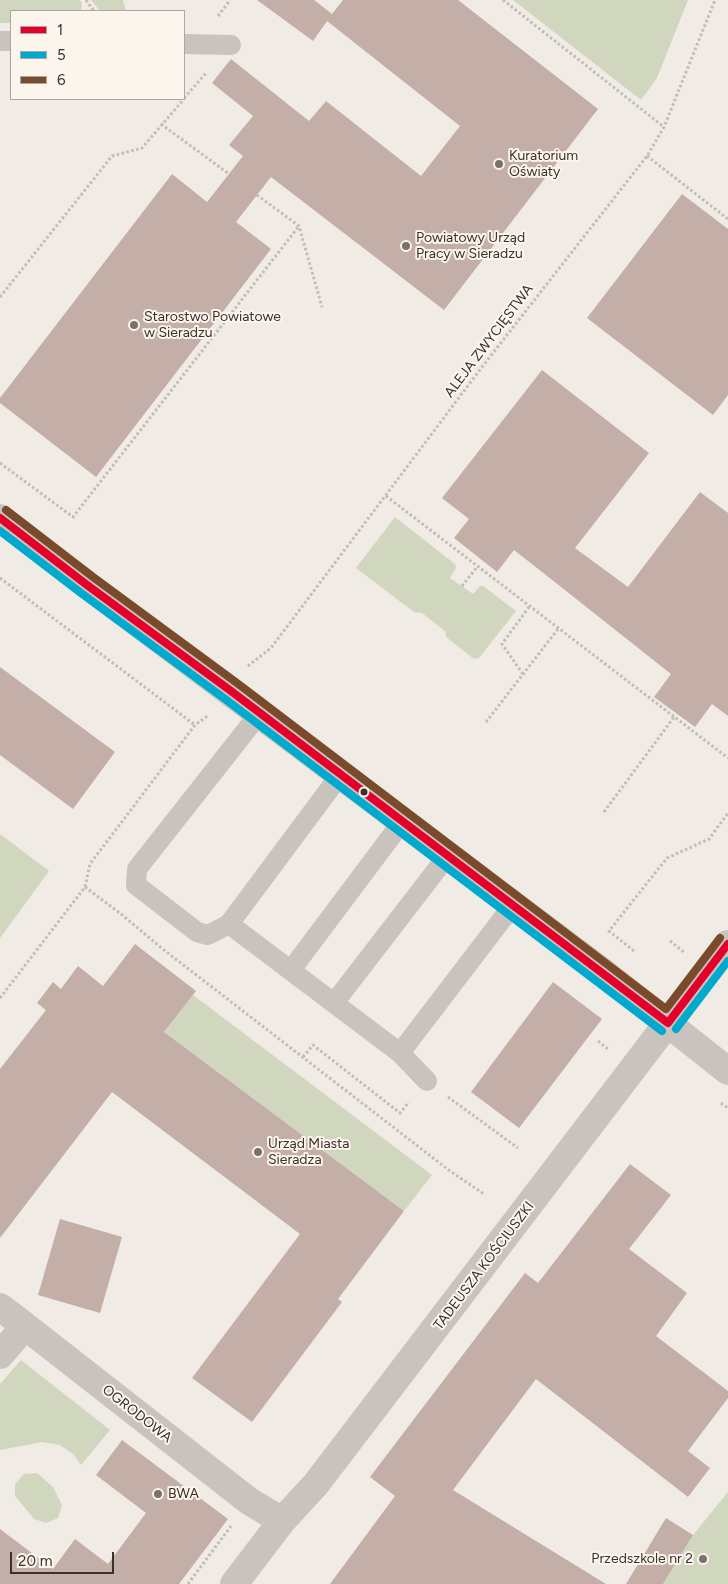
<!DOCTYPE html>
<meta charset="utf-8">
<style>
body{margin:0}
#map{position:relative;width:728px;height:1584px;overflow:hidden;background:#f0ebe5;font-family:Figtree,sans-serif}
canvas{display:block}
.legend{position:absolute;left:10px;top:10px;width:175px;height:90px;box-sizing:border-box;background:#fbf5ee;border:1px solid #aea6a0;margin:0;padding:6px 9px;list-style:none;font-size:15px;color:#3b302b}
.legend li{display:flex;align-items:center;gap:10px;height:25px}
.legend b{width:25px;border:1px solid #aea6a0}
.scale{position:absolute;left:10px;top:1552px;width:104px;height:22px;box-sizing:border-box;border:2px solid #3b302b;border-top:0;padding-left:6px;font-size:15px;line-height:18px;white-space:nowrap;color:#3b302b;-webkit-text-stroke:4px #fbf5ee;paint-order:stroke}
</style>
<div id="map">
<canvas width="728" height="1584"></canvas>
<ul class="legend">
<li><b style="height:6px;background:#e4002b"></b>1</li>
<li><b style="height:6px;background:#00a9ce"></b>5</li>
<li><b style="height:6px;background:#7a4b2a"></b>6</li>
</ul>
<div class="scale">20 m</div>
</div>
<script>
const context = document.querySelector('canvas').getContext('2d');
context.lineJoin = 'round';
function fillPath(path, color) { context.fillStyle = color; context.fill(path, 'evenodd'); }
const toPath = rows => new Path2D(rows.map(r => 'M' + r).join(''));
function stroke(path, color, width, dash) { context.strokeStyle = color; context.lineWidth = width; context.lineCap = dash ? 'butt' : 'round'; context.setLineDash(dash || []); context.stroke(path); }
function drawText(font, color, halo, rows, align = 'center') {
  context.font = font + ' Figtree,sans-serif'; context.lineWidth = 4; context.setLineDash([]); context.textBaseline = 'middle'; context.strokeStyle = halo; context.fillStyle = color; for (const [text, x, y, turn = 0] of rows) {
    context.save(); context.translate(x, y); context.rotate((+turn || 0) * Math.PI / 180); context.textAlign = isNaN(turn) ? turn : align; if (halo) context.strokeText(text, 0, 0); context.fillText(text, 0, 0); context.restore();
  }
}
const green = toPath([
 [0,0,80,0,82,3,81,11,11,11,11,23,0,23],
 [91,0,123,0,126,11,100,11],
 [513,0,688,0,657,78,641,100],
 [395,517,455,564,456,568,450,578,473,594,480,586,483,586,516,611,479,658,474,659,446,637,445,631,422,613,414,612,356,568],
 [0,834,49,871,0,938],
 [193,995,432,1175,404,1211,164,1032],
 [21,1360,110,1430,81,1465,73,1454,60,1445,42,1442,0,1450,0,1384],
 [37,1473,53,1487,62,1505,58,1518,46,1523,34,1519,15,1496,15,1484,24,1474],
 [728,1492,728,1584,663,1584,693,1535]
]);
const building = toPath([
 [257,0,314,0,332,14,328,19,343,0,458,0,598,109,444,310,271,177,236,222,271,249,96,477,0,403,0,398,172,174,207,202,243,156,229,145,253,116,212,83,231,59,309,121,326,101,421,176,460,126,327,21,313,41],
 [682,194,728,229,728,395,713,415,587,318],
 [542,370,649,453,575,548,628,587,700,492,728,513,728,716,712,704,695,727,654,697,671,674,551,579,514,550,497,572,454,538,469,519,442,498],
 [0,667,115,752,73,809,0,755],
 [135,944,196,991,164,1032,404,1211,338,1299,342,1302,252,1422,192,1378,300,1234,112,1092,0,1238,0,1069,46,1010,37,1003,53,982,61,989,78,966,103,986],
 [553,982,602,1019,519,1128,471,1092],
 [630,1164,671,1195,629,1249,687,1293,656,1336,728,1391,728,1398,688,1451,710,1468,688,1497,536,1379,453,1490,606,1584,330,1584,395,1496,370,1477,525,1273,538,1283],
 [60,1219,122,1237,100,1313,38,1295],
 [122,1440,228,1519,179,1584,0,1584,0,1529,53,1569,75,1539,108,1564,146,1513,96,1475],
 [666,1518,693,1535,663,1584,626,1584]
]);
const path = toPath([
 [86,0,94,11],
 [503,0,664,127],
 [218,16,230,0],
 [184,98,207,72],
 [161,124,229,174],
 [647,156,728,219],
 [257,195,299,226,322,307],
 [0,297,112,156,142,148,184,99],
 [0,463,73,517,299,226],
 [386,496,728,758],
 [0,578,195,725],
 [462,586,477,567],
 [248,666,271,648,482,367,647,156,664,127,715,0],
 [523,674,502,644,529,607],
 [486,722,558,629],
 [604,812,674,717],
 [85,887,121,914,164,950,450,1171,484,1194],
 [670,941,684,952],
 [634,951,609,931,667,858,709,839,728,813],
 [0,998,85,887,90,864,195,725,209,715],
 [598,1041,609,1050],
 [303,1057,313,1045,400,1113,409,1102],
 [448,1097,518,1148],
 [721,1103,728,1108],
 [188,1584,231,1526]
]);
const lane = toPath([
 [0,41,11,41],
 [184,44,231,45],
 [340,775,229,924,400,1053,427,1081],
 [229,924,208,935,197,932,136,885,137,869,259,714],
 [291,970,402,822],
 [334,1003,448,855],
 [400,1053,513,905]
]);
const street = toPath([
 [0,518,87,585,604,973,728,1071],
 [0,1307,25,1326],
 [0,1355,25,1326,249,1501,282,1521],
 [234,1584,282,1521,316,1484,728,944]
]);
const bus1 = toPath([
 [0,518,87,585,231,691,668,1023],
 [668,1023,728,944]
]);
const bus2 = toPath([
 [0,531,81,593,225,699,662,1031],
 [676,1029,728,961]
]);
const bus3 = toPath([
 [6,510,93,577,237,683,666,1009,720,938]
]);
const markers = [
 [499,164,5,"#7a716c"],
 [406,246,5,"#7a716c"],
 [134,325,5,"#7a716c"],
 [364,792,4.5,"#3b302b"],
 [258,1152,5,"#7a716c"],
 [158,1494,5,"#7a716c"],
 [703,1559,5,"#7a716c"]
];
const poiNames = [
 ["Kuratorium",509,156],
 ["Oświaty",509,172],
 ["Powiatowy Urząd",416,238],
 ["Pracy w Sieradzu",416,254],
 ["Starostwo Powiatowe",144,317],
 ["w Sieradzu",144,333],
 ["Urząd Miasta",268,1144],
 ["Sieradza",268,1160],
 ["BWA",168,1494],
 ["Przedszkole nr 2",693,1559,"right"]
];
const streetNames = [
 ["ALEJA ZWYCIĘSTWA",489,341,-53],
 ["TADEUSZA KOŚCIUSZKI",484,1266,-53],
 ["OGRODOWA",137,1414,38]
];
fillPath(green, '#d1d6bf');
fillPath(building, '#c3afa7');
stroke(path, '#c2bbb6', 3, [2.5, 2.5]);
stroke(lane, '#c9c3be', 20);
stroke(street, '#c9c3be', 28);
stroke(bus1, '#e4002b', 8);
stroke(bus2, '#00a9ce', 8);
stroke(bus3, '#7a4b2a', 8);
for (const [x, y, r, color] of markers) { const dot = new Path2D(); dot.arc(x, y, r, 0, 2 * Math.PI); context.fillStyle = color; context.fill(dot); stroke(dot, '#fbf5ee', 2); }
drawText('14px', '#3b302b', '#fbf5ee', poiNames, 'left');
drawText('14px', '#3b302b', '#fbf5ee', streetNames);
</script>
